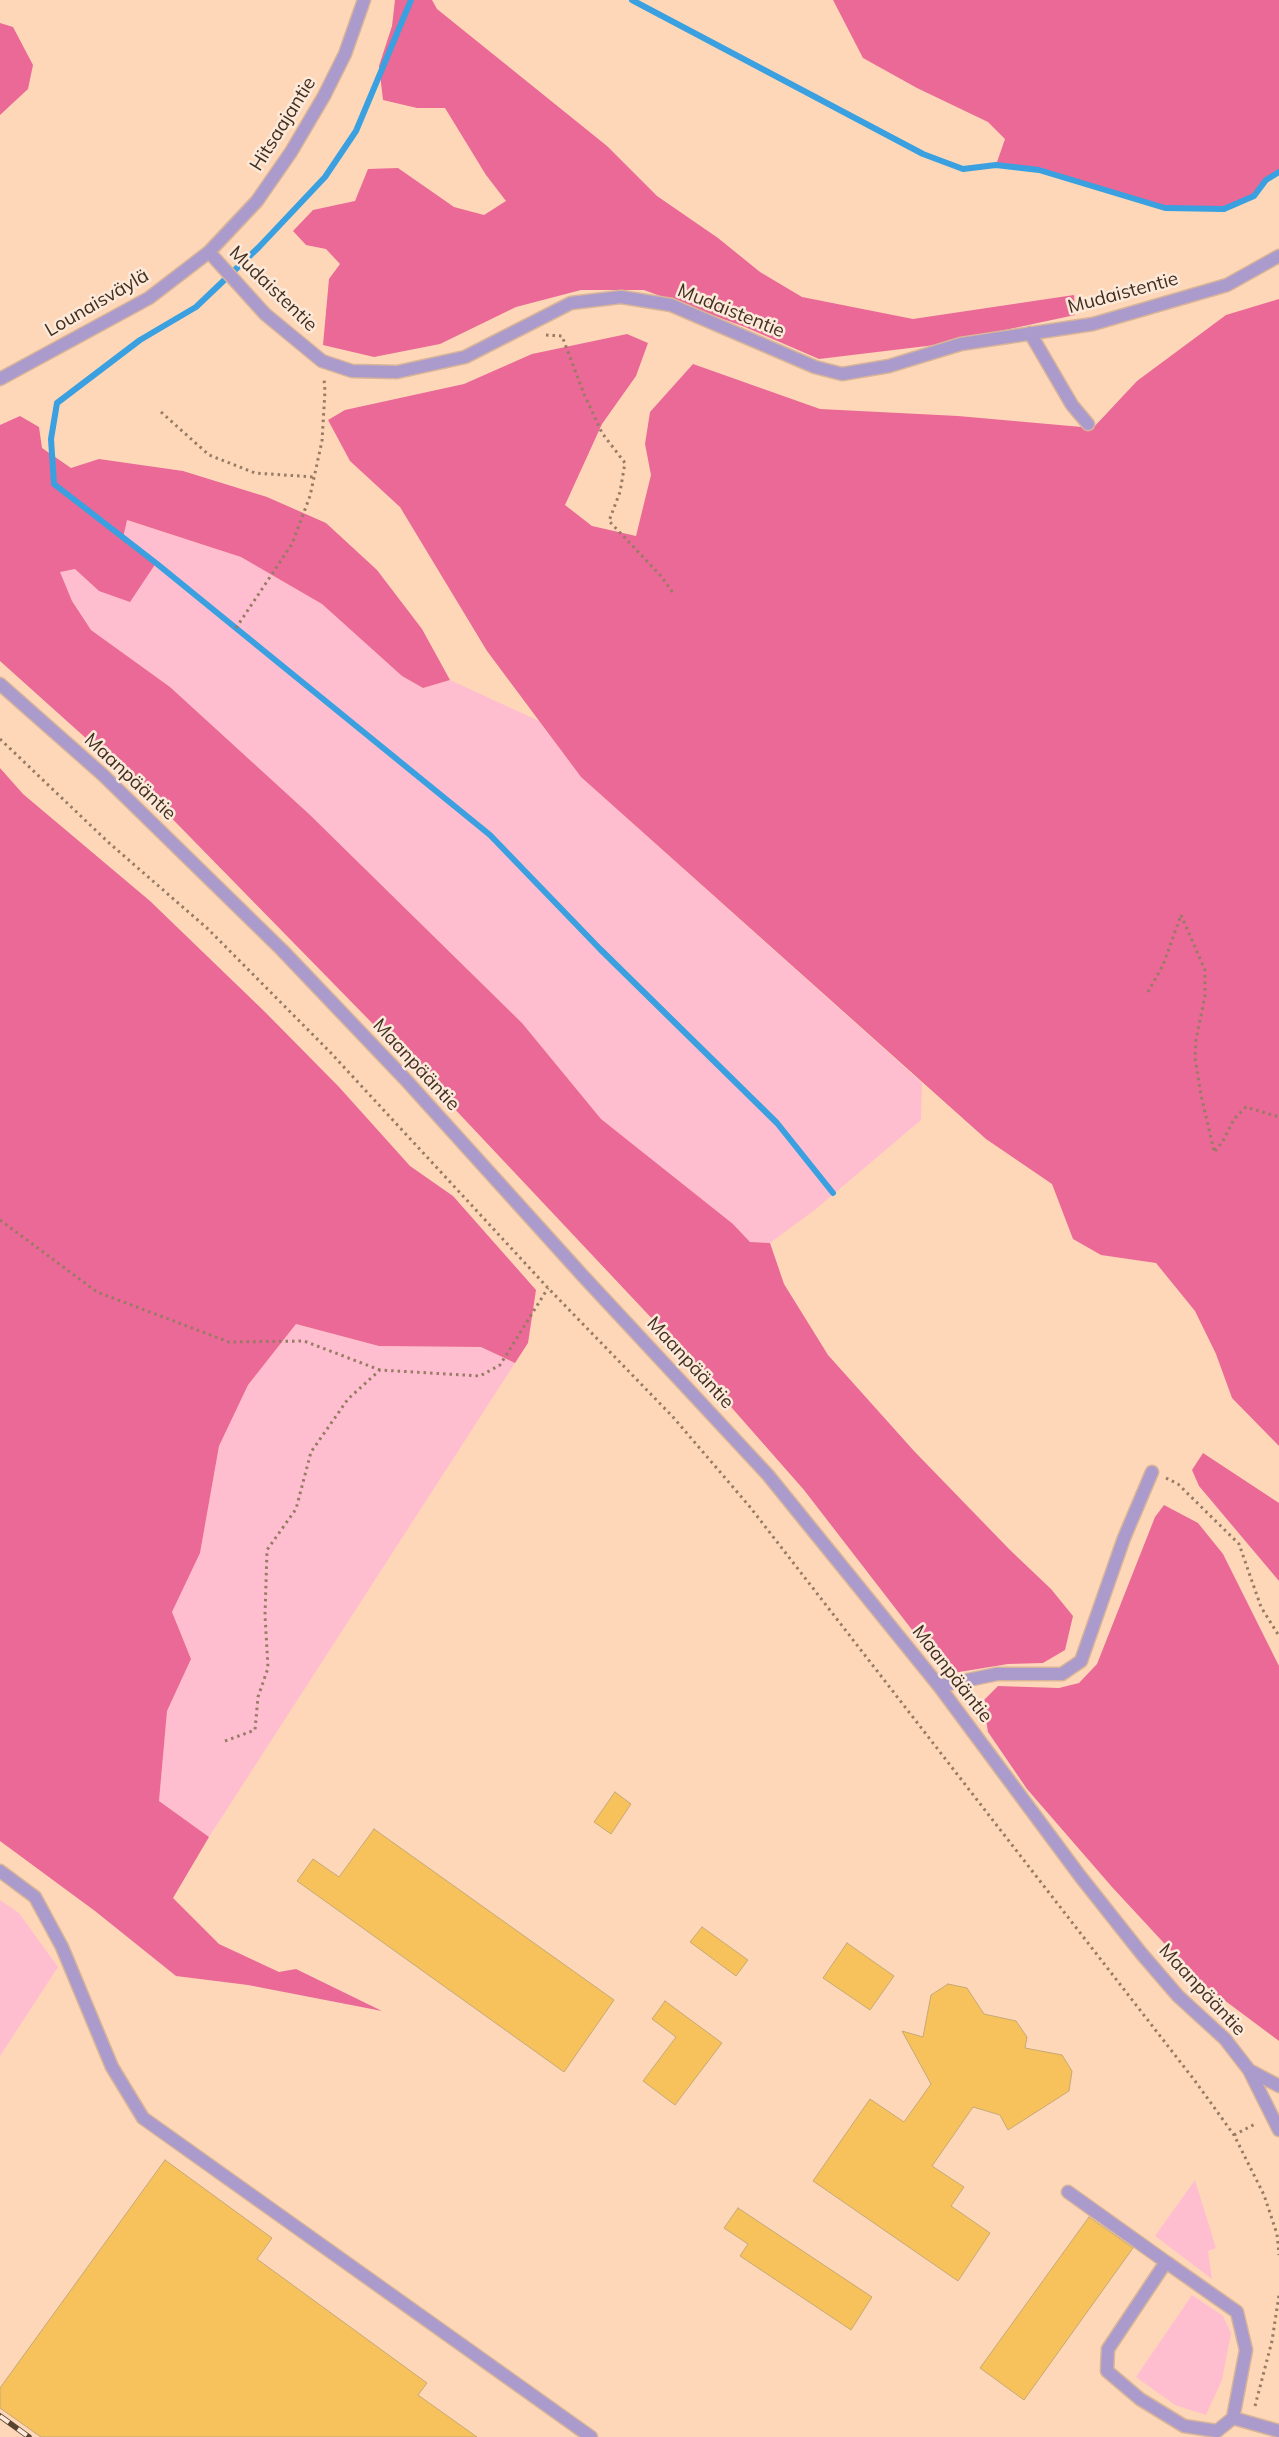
<!DOCTYPE html>
<meta charset="utf-8">
<style>
body{margin:0}
canvas{display:block;background:#fed7b8}
</style>
<canvas width="1279" height="2437"></canvas>
<script>
const context = document.querySelector('canvas').getContext('2d');
context.lineJoin = 'round';
function fillPath(path, color) { context.fillStyle = color; context.fill(path, 'evenodd'); }
const toPath = rows => new Path2D(rows.map(r => 'M' + r).join(''));
function stroke(path, color, width, dash) { context.strokeStyle = color; context.lineWidth = width; context.lineCap = dash ? 'butt' : 'round'; context.setLineDash(dash || []); context.stroke(path); }
function drawText(font, color, halo, rows, align = 'center') {
  context.font = font + ' Mulish,sans-serif'; context.lineWidth = 5; context.setLineDash([]); context.textBaseline = 'middle'; context.strokeStyle = halo; context.fillStyle = color; for (const [text, x, y, turn = 0] of rows) {
    context.save(); context.translate(x, y); context.rotate((+turn || 0) * Math.PI / 180); context.textAlign = isNaN(turn) ? turn : align; if (halo) context.strokeText(text, 0, 0); context.fillText(text, 0, 0); context.restore();
  }
}
const green = toPath([
 [126,520,241,557,322,604,402,676,423,688,450,680,539,721,581,777,922,1083,921,1120,816,1209,770,1243,750,1242,733,1224,601,1119,522,1023,309,814,170,687,91,630,72,601,59,571,74,568,99,591,123,538],
 [296,1324,379,1346,481,1347,515,1363,209,1837,159,1801,167,1711,191,1659,172,1612,200,1553,219,1446,248,1385],
 [0,1900,19,1913,58,1967,0,2056],
 [1195,2180,1216,2248,1208,2251,1212,2279,1155,2236],
 [1192,2295,1223,2316,1231,2333,1222,2380,1206,2415,1175,2405,1136,2377]
]);
const forest = toPath([
 [395,0,432,0,437,9,607,146,657,196,718,238,760,272,802,297,913,319,1074,295,1075,315,935,345,819,359,745,327,644,290,581,290,516,307,440,344,374,357,323,345,329,279,340,264,326,249,306,245,293,231,313,210,355,201,368,169,398,168,454,207,484,215,506,201,486,175,445,108,417,108,383,100,379,66,392,26],
 [833,0,1279,0,1279,172,1266,180,1254,196,1224,209,1165,208,1039,170,996,165,1005,139,988,122,917,88,863,58],
 [0,23,13,27,33,65,28,89,0,115],
 [1279,299,1279,1446,1232,1398,1216,1354,1195,1311,1156,1263,1101,1255,1073,1239,1052,1184,986,1139,581,777,487,651,400,507,350,461,328,420,345,410,464,384,532,354,627,334,648,343,636,376,602,424,565,505,592,526,636,536,651,475,645,444,650,412,693,364,820,409,958,416,1093,428,1137,381,1226,315],
 [20,416,39,427,42,448,71,468,99,459,183,471,267,497,326,523,377,570,422,629,450,680,423,688,402,676,322,604,241,557,127,520,123,538,156,563,130,602,99,591,75,569,60,572,72,601,91,630,170,687,309,814,522,1023,601,1119,733,1224,750,1242,770,1243,784,1284,828,1355,914,1451,1010,1550,1051,1589,1073,1616,1065,1650,1043,1663,1008,1664,953,1673,933,1657,804,1490,674,1342,419,1071,147,793,0,661,0,425],
 [0,768,23,794,150,901,265,1012,339,1087,410,1166,453,1196,536,1290,528,1343,515,1363,481,1347,379,1346,296,1324,248,1385,219,1446,200,1553,172,1612,191,1659,167,1711,159,1801,209,1837,173,1898,219,1944,279,1972,296,1969,382,2011,248,1985,176,1976,95,1911,0,1841],
 [1203,1453,1279,1503,1279,1581,1199,1486,1192,1470],
 [1164,1505,1198,1523,1223,1554,1279,1666,1279,2041,1200,1982,1112,1887,1027,1789,988,1732,983,1701,998,1686,1059,1688,1079,1683,1097,1664,1155,1517]
]);
const stream = toPath([
 [411,0,356,131,325,177,259,247,196,307,140,340,57,403,51,439,54,484,156,563,490,835,600,949,777,1123,833,1193],
 [632,0,923,154,963,169,996,165,1039,170,1165,208,1224,209,1254,196,1266,180,1279,172]
]);
const building = toPath([
 [615,1792,631,1804,611,1834,594,1822,615,1792],
 [374,1829,614,2000,564,2072,297,1881,313,1859,339,1877,374,1829],
 [702,1927,748,1960,736,1976,690,1942,702,1927],
 [847,1943,894,1976,870,2010,823,1978,847,1943],
 [948,1984,967,1988,984,2014,1016,2021,1027,2037,1025,2048,1062,2055,1072,2071,1069,2091,1008,2130,1000,2115,973,2107,932,2166,964,2187,951,2206,990,2233,958,2281,813,2181,870,2099,904,2122,931,2084,902,2031,923,2037,931,1995,948,1984],
 [665,2001,722,2043,675,2105,643,2081,676,2037,652,2019,665,2001],
 [165,2160,272,2238,257,2259,427,2383,418,2395,477,2437,41,2437,0,2408,0,2388,165,2160],
 [738,2208,872,2297,851,2330,740,2256,748,2244,724,2228,738,2208],
 [1089,2217,1133,2248,1024,2400,980,2368,1089,2217]
]);
const path = toPath([
 [546,335,562,336,584,394,602,433,625,463,620,492,609,521,660,575,674,594],
 [161,412,209,455,255,473,314,477],
 [236,628,292,544,310,496,322,441,325,391,324,379],
 [0,739,108,842,208,929,330,1052,548,1288,673,1417,750,1507,1195,2081,1234,2135,1264,2195,1277,2234,1279,2255],
 [1181,915,1205,970,1205,996,1196,1040,1195,1058,1201,1095,1214,1151],
 [1148,992,1163,965,1181,915],
 [1215,1151,1223,1141,1234,1119,1246,1107,1279,1117],
 [0,1220,97,1292,229,1342,304,1341,380,1370],
 [1166,1478,1178,1484,1239,1544,1261,1607,1279,1636],
 [225,1741,255,1730,258,1697,268,1668,265,1615,267,1550,296,1509,311,1452,348,1399,380,1370,480,1376,500,1365,548,1288],
 [1234,2135,1257,2123],
 [1255,2406,1272,2341,1279,2295]
]);
const minor = toPath([
 [209,252,265,314,322,361,352,371,397,372,465,357,571,303,621,297,671,305,815,367,842,374,889,366,961,344,1093,324,1227,285,1279,256],
 [1030,333,1072,405,1088,424],
 [0,379,149,298,209,252,257,201,291,152,324,96,345,54,364,0],
 [0,684,103,775,282,950,405,1079,583,1276,768,1475,939,1686,1080,1876,1141,1953,1178,1996,1225,2039,1249,2070,1279,2130],
 [939,1686,997,1674,1062,1674,1081,1661,1124,1538,1152,1472],
 [0,1871,35,1897,62,1947,112,2067,143,2118,591,2437],
 [1249,2070,1279,2086],
 [1068,2192,1166,2262],
 [1166,2262,1237,2312,1246,2350,1233,2418,1217,2431,1184,2426,1140,2399,1107,2371,1108,2349,1166,2262],
 [1233,2418,1279,2431]
]);
const rail = toPath([
 [0,2416,29,2437]
]);
const streetNames = [
 ["Hitsaajantie",283,124,-58],
 ["Mudaistentie",273,289,44],
 ["Mudaistentie",1123,293,-15],
 ["Lounaisväylä",97,303,-30],
 ["Mudaistentie",731,311,22],
 ["Maanpääntie",130,777,43],
 ["Maanpääntie",416,1065,47],
 ["Maanpääntie",690,1363,47],
 ["Maanpääntie",952,1674,52],
 ["Maanpääntie",1202,1990,47]
];
fillPath(green, '#ffbecf');
fillPath(forest, '#ea6996');
stroke(stream, '#3aa0e0', 6);
fillPath(building, '#f7c15c');
stroke(building, '#c6a976', 1);
stroke(minor, '#d8b599', 15);
stroke(path, '#977b64', 3, [2.5, 4]);
stroke(minor, '#ab9acc', 12);
stroke(rail, '#584331', 5.5);
stroke(rail, '#fde9d9', 4, [11]);
drawText('19px', '#422f1f', '#fde9d9', streetNames);
</script>
